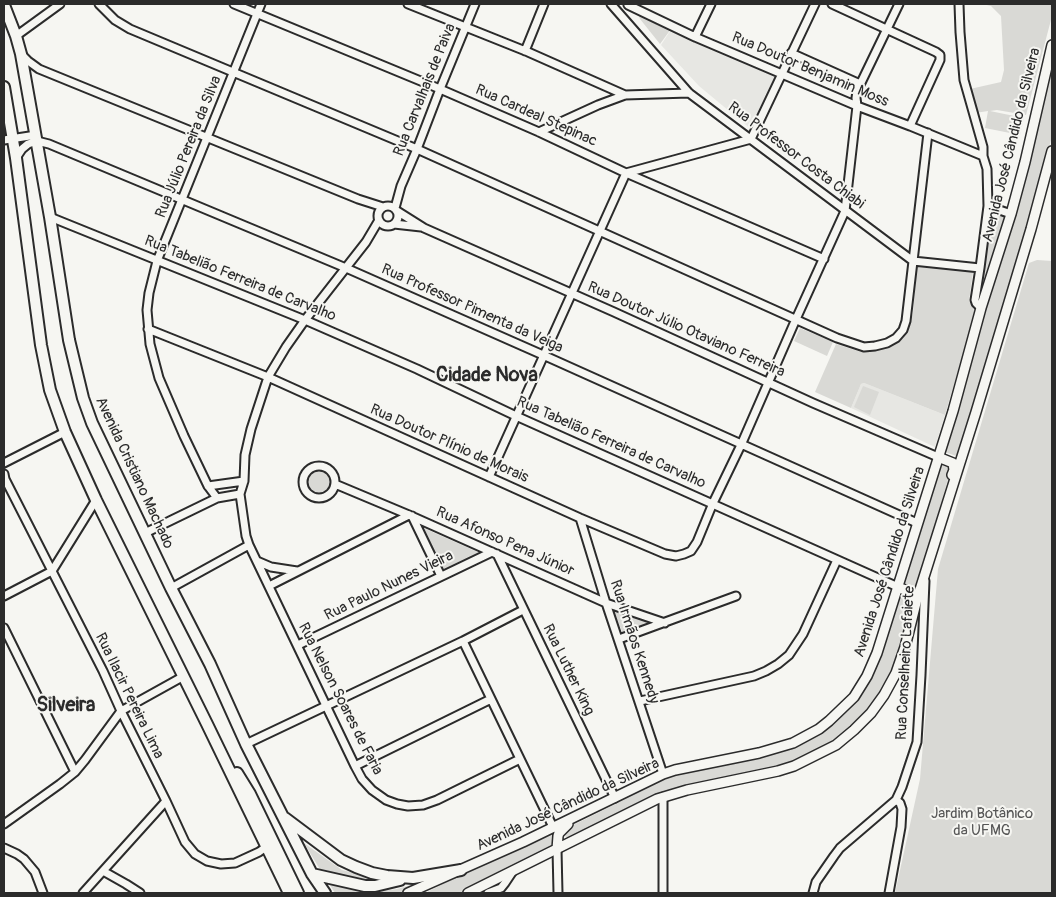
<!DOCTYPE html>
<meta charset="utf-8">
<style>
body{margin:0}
#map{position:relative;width:1056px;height:897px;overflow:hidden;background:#f6f6f2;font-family:Pangolin,sans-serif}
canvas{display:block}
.frame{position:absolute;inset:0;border:5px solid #2b2b2b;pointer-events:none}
</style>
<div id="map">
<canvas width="1056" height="897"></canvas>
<div class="frame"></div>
</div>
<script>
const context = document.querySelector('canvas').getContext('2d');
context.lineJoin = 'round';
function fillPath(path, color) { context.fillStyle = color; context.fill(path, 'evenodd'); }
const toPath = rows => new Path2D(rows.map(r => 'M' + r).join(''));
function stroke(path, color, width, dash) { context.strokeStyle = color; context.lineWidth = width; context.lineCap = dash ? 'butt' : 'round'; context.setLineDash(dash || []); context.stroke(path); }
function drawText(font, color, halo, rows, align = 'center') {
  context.font = font + ' Pangolin,sans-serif'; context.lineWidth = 4; context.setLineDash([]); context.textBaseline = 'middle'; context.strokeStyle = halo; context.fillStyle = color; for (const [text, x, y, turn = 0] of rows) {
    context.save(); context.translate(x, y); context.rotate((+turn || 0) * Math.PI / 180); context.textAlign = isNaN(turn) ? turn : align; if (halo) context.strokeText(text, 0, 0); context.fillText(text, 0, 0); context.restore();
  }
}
const built = toPath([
 [672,28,779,75,752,130,699,86,661,45],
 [864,383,945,415,935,447,851,408,861,384]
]);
const green = toPath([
 [982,4,1052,4,1052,16,1026,115,997,110,990,111,1024,118,1020,135,985,128,988,111,975,113,970,89,1001,82,1004,70,1001,16,991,6],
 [637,11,671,29,660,44,640,19],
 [1052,52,1052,136,1030,218,959,457,942,451],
 [992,211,1007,216,980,303,978,301,985,268,984,262,990,212],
 [1037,260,1052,261,1052,893,895,893,920,779,938,569,1029,263],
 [917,266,973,272,969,301,975,312,945,415,864,383,861,384,851,408,815,392,836,344,861,352,875,351,893,345,908,333,913,313],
 [800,328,833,342,827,356,794,341],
 [863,386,879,392,870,415,854,407],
 [940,461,948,463,951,469,933,531,928,560,917,591,900,586],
 '305 482a14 14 0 1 1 28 0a14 14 0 1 1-28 0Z',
 [419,526,480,553,442,572],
 [903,594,908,596,914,599,893,672,884,688,873,703,847,731,832,742,789,764,694,785,572,838,568,838,565,836,564,834,569,827,616,804,629,794,672,773,810,737,872,675,879,661,898,597,900,595],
 [613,609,655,623,623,634],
 [558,828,553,837,553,842,555,846,485,879,460,893,425,893,493,859],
 [304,843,342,870,387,881,372,883,321,871],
 [328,882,367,893,397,889,418,883,419,884,419,887,402,893,335,893]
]);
const minor = toPath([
 [99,4,115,20,130,29,417,149,837,338,864,347,875,346,887,343,896,338,903,330,906,321,928,133],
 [234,4,440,89,539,132,626,173,824,259],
 [408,4,528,52,625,95],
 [611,4,689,93,913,261,980,268],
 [832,4,936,52,940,55,940,60,910,126],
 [959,4,960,32,964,80,983,147,983,156,987,169,988,206,980,268,975,300,976,303,981,308],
 [628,5,695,37,857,106,910,126,983,156],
 [16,36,60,4],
 [695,37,711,4],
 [525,51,544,4],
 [791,53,860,84],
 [21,54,28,61,39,69,358,199,383,207],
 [539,132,598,105,625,95,689,93],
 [751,139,815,4],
 [4,140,36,135],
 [16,158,22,149,28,144,37,141,49,144,346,268,543,355,917,523],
 '378 216a10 10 0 1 1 20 0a10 10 0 1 1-20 0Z',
 [988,206,1011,214],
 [395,208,401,186,417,149,440,89,475,4],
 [397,211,424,228,614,312,813,403,938,457],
 [50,217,305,320,417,369,516,416,898,587],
 [379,220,366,242,305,320,286,347,268,377,251,429,245,455,244,481,240,494,246,536,249,545,355,766,362,779,372,790,386,800,397,804,408,806,423,805,437,800,520,759],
 [394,224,421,227],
 [148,329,268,377,580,518,665,554,676,556,684,554,691,551,697,542,713,503,741,445,796,319,845,211,857,106,856,98,857,91,899,4],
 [4,463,65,432],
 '303 482a16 16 0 1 1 32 0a16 16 0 1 1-32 0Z',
 [4,474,5,479,103,671,121,711,166,801,185,842,195,854,207,861,221,864,235,863,259,852,266,847],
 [489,477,626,173,751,139],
 [335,484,409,515,606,603,665,623],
 [208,486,244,481],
 [217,498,208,486,184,436,159,378,150,344,147,310,149,293,157,261,261,4],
 [412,516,441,576],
 [580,518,606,603,663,774],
 [145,533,217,498,240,494],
 [497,554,615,798],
 [257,561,271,567,297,571],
 [269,586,409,515],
 [171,588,249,545],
 [4,596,52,571,96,500],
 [4,628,75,772],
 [619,639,736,596],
 [463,641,553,827],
 [298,645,492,552],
 [640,701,754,676,766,671,778,664,789,655,803,634,837,560],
 [246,744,463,641,523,610],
 [355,766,491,699],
 [4,824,60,784,75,772,85,760,121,711,184,676],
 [4,848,17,854,24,859,35,872,43,893],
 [557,849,558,893],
 [103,871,126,884,140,893],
 [83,893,166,801],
 [488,893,501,888,505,883,513,871],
 [663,893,663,797],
 [813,893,816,882,834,856,840,848,896,800,902,787,917,742,921,675,925,581],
 [889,893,901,827,902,809,900,803,896,800]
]);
const major = toPath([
 [938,457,953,463,954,470,952,475],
 [898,587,912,593,917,599],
 [557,849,558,836,559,833,568,824],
 [408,893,523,842,663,774,675,770,759,753,793,743,819,729,829,721,854,697,867,676,877,653,953,411,981,308,1011,214,1025,162,1052,45],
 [468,893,657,799,687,790,778,771,794,766,836,745,854,730,871,713,884,695,896,673,905,647,917,599,976,412,1031,229,1052,151]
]);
const highway = toPath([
 [4,5,16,36,21,54,50,217,69,340,83,398,92,423,171,588,210,664,246,744,312,874,325,893],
 [4,87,16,158,41,345,50,390,65,432,96,500,207,724,289,893],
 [237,773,250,794,298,893],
 [285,818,341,860,356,867,372,873,387,876,413,878,461,870],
 [312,874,365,886,375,886,400,880]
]);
const streetNames = [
 ["Rua Doutor Benjamin Moss",810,70,23],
 ["Rua Carvalhais de Paiva",425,90,-68],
 ["Rua Cardeal Stepinac",536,116,24],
 ["Avenida José Cândido da Silveira",1012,145,-76],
 ["Rua Júlio Pereira da Silva",189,147,-68],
 ["Rua Professor Costa Chiabi",796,156,37],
 ["Rua Tabelião Ferreira de Carvalho",240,279,22],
 ["Rua Professor Pimenta da Veiga",472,309,24],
 ["Rua Doutor Júlio Otaviano Ferreira",686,330,24],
 ["Rua Tabelião Ferreira de Carvalho",611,443,24],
 ["Rua Doutor Plínio de Morais",449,444,24],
 ["Avenida Cristiano Machado",134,473,65],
 ["Rua Afonso Pena Júnior",505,542,24],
 ["Avenida José Cândido da Silveira",890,562,-72],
 ["Rua Paulo Nunes Vieira",389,586,-26],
 ["Rua Irmãos Kennedy",634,642,72],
 ["Rua Conselheiro Lafaiete",906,663,-87],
 ["Rua Luther King",568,670,64],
 ["Rua Ilacir Pereira Lima",129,696,64],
 ["Rua Nelson Soares de Faria",340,699,63],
 ["Avenida José Cândido da Silveira",568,805,-25]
];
const parkNames = [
 ["Jardim Botânico",982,814],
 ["da UFMG",982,831]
];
const districtNames = [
 ["Cidade Nova",487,376],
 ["Silveira",66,706]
];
fillPath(built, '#e7e7e3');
fillPath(green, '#d9d9d5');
stroke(minor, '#2b2b2b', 11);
stroke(major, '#2b2b2b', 12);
stroke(highway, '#2b2b2b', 14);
stroke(minor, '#f6f6f2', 7);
stroke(major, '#f6f6f2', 9);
stroke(highway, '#f6f6f2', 10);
drawText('15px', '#2b2b2b', '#f6f6f2', streetNames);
drawText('15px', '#565656', '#f6f6f2', parkNames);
drawText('bold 20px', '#2b2b2b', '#f6f6f2', districtNames);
</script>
